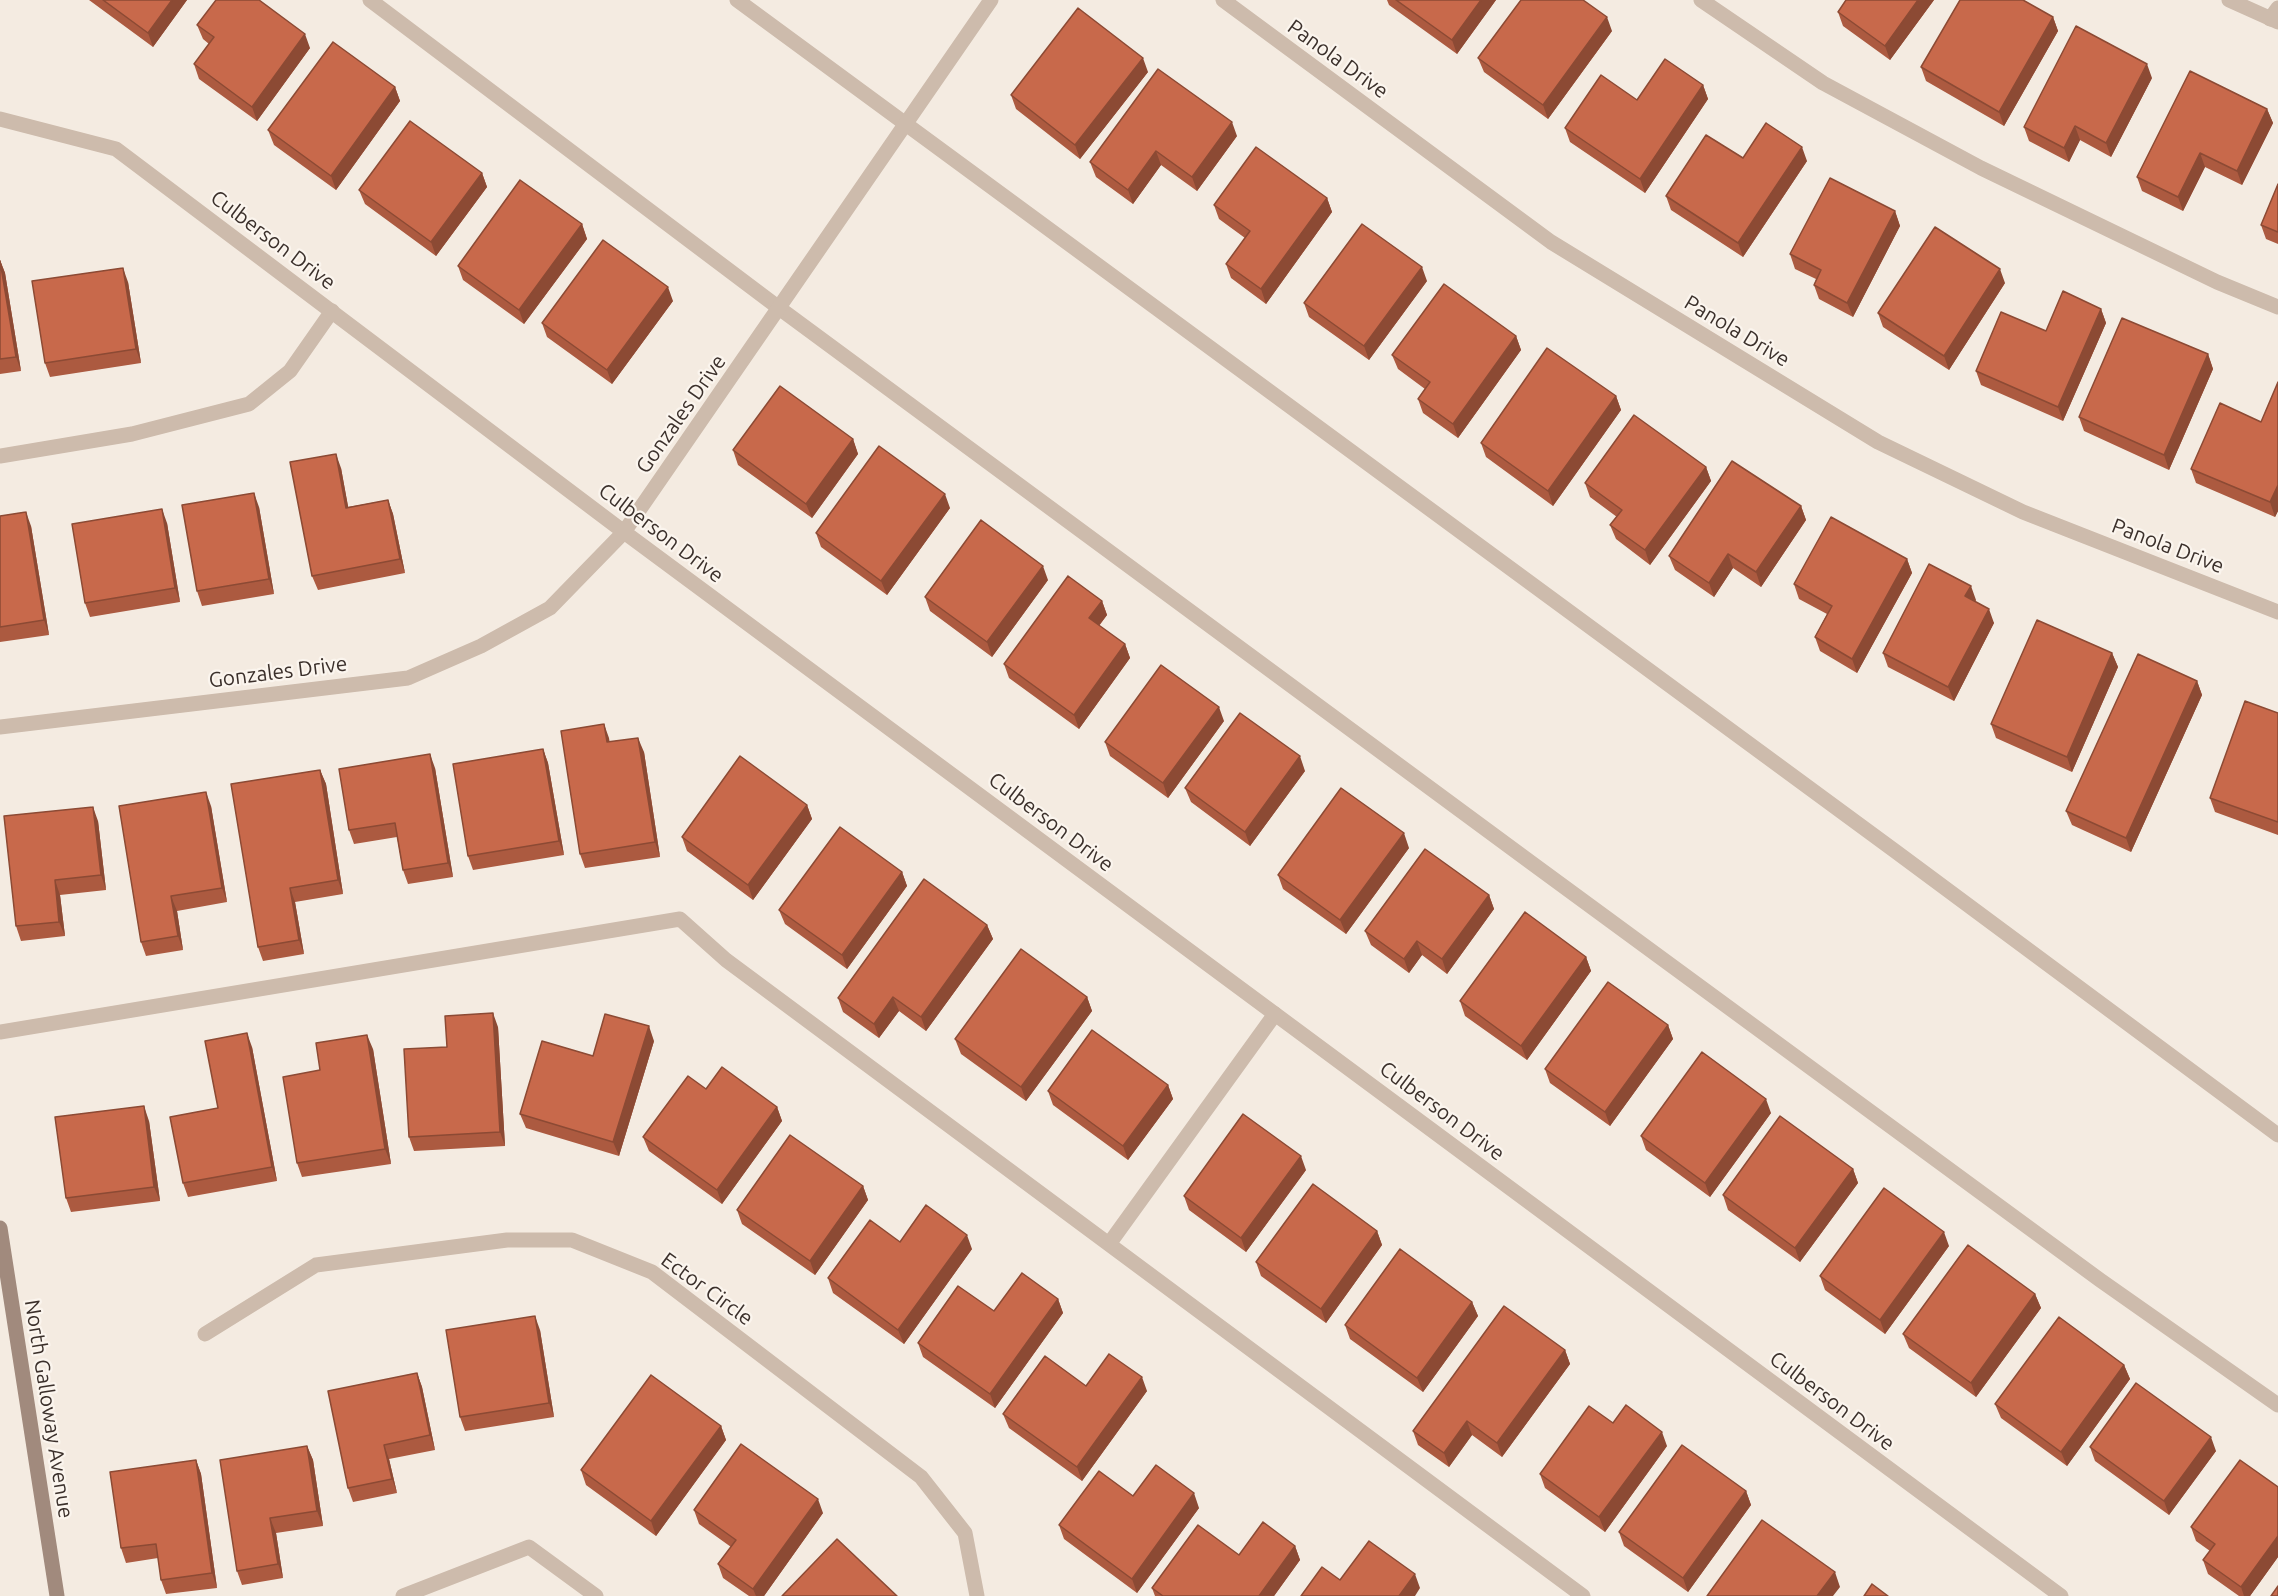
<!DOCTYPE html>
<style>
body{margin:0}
canvas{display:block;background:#f4ebe1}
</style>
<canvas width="2278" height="1596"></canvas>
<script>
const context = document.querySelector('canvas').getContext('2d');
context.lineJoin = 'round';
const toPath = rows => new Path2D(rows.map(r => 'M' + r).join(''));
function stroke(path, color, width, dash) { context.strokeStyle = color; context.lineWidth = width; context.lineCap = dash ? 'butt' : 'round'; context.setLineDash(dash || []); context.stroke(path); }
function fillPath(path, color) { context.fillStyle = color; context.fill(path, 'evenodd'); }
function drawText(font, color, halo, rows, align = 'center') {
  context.font = font + ' Ubuntu,sans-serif'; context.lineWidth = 4.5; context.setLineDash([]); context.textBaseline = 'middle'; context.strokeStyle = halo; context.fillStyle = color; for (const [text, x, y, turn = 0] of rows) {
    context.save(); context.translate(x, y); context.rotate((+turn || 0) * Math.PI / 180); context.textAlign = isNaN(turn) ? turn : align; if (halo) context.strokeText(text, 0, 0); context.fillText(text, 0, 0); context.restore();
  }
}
const service = toPath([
 [370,0,779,308,1533,864,2100,1280,2278,1405],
 [737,0,1895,851,2278,1135],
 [1701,0,1823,83,1981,168,2217,282,2278,307],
 [2270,19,2278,8],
 [0,456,132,434,249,404,290,371,332,311],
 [0,1032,680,919,726,960,1583,1596],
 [1109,1244,1275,1014],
 [403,1596,529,1547,596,1596]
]);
const minor = toPath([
 [1223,0,1551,242,1878,442,2023,512,2278,612],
 [2229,0,2278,22],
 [0,119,116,149,624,532,2061,1596],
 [0,727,408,678,481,646,550,608,624,532,991,0],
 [205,1334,316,1265,507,1240,572,1240,652,1272,921,1477,965,1533,977,1596]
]);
const secondary = toPath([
 [0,1228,57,1596]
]);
const wall = toPath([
 [89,0,187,0,153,47],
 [1387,0,1496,0,1457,54,1389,5],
 [1934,0,1890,60,1843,26,1838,12],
 [2053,17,2058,31,2004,126,1926,81,1921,67],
 [197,25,310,48,257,121,199,79,194,64,209,44,203,39],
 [1612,31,1548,119,1484,72,1478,58],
 [1148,72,1080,159,1016,109,1011,95],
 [2152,78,2111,157,2080,140,2069,162,2029,141,2024,127],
 [1703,85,1708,99,1645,193,1570,142,1565,128,1637,100],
 [395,87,400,101,336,190,274,145,268,130],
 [2267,109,2273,123,2242,185,2205,167,2183,211,2142,191,2137,177],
 [1237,136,1197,191,1161,165,1133,204,1096,177,1090,162],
 [1743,158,1807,161,1743,257,1671,210,1666,196],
 [482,173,487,187,436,256,365,204,359,190],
 [2278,184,2278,244,2266,239,2261,225],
 [1327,198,1332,212,1266,304,1231,278,1226,264,1245,238,1219,219,1214,205],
 [1895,211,1900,226,1853,317,1819,299,1814,285,1816,279,1795,269,1790,254],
 [582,224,587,239,524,324,463,280,458,266],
 [0,260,5,273,21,371,0,374],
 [1427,281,1369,360,1309,317,1304,303],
 [128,282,141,363,50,377,45,363],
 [2005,283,1949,370,1883,327,1878,313],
 [673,301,612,384,547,337,542,323],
 [2101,309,2106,323,2063,421,1981,385,1976,371,2046,331],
 [1516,336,1521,350,1458,438,1423,413,1418,399,1425,389,1398,369,1392,355],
 [2208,354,2213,369,2169,470,2084,431,2079,417],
 [2278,382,2278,511,2275,517,2196,483,2191,469,2261,422],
 [1616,396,1621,410,1553,506,1486,457,1481,443],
 [853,439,858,454,812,518,738,465,733,450],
 [1706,467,1711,481,1650,565,1616,539,1610,525,1617,517,1590,497,1585,483],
 [341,468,348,507,388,500,393,514,405,573,318,590,312,576],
 [1801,506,1806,520,1761,587,1733,568,1714,597,1675,570,1669,556],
 [259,507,274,594,202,606,197,591],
 [950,508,887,595,821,547,816,533],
 [0,516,31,526,49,635,0,642],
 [167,523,180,602,90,617,85,603],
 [1907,559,1912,573,1857,673,1820,651,1815,637,1827,614,1799,599,1794,584],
 [1048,580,992,657,930,611,925,597],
 [1976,600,1975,602,1994,623,1954,701,1888,667,1883,653],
 [1102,601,1107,615,1099,626,1125,644,1130,658,1079,729,1009,678,1004,664],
 [2112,653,2118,667,2072,772,1996,738,1991,724],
 [2197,681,2202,695,2131,852,2072,825,2066,811],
 [2278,713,2278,835,2215,812,2210,798],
 [1224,721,1168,798,1110,756,1105,742],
 [604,724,609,742,644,752,660,857,585,868,580,854],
 [543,749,548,763,564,855,473,870,468,856],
 [435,768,453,877,408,884,403,870,397,837,354,844,349,830],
 [320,770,326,784,343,894,295,902,304,954,263,961,258,947],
 [1305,771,1250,846,1191,802,1185,788],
 [807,805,812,819,753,900,687,851,682,837],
 [211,806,227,902,177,911,183,950,146,956,141,942],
 [98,821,106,890,60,895,65,936,21,941,16,926],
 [1409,848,1346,934,1283,889,1278,875],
 [902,872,907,886,847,969,785,924,779,910],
 [1489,895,1494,909,1447,974,1422,955,1409,973,1371,945,1365,931],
 [987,925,993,939,926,1031,899,1011,879,1038,843,1012,838,998],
 [1586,957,1591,971,1527,1060,1465,1016,1460,1001],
 [1087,997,1092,1011,1026,1101,961,1054,955,1039],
 [1668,1025,1673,1039,1610,1126,1550,1083,1545,1069],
 [498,1027,505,1146,414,1151,409,1137,447,1047],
 [654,1041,619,1156,526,1128,520,1114,593,1056],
 [252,1047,277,1181,188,1197,183,1183,218,1108],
 [373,1049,391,1164,302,1177,297,1163,320,1070],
 [1168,1085,1173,1099,1128,1160,1053,1105,1048,1091],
 [706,1089,777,1107,782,1121,722,1204,649,1151,643,1137],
 [1771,1113,1710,1197,1646,1150,1641,1136],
 [149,1121,160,1201,71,1212,66,1198],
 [1853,1169,1858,1183,1800,1262,1728,1210,1723,1195],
 [1306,1170,1246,1252,1189,1210,1184,1196],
 [863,1186,868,1200,815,1275,742,1224,737,1210],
 [1377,1231,1382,1245,1326,1323,1261,1276,1256,1262],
 [900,1242,972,1249,904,1344,833,1293,828,1278],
 [1949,1246,1885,1334,1825,1290,1820,1276],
 [2035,1294,2041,1308,1976,1397,1909,1348,1903,1334],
 [1058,1299,1063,1313,995,1408,923,1357,918,1343,994,1311],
 [1472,1302,1478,1316,1423,1392,1350,1339,1345,1325],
 [540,1330,554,1417,465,1431,460,1417],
 [1565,1350,1570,1364,1502,1457,1472,1435,1449,1467,1418,1445,1413,1431],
 [2124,1365,2130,1379,2067,1466,2001,1418,1995,1404],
 [417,1373,422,1387,435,1450,389,1459,397,1493,353,1502,348,1488],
 [1086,1386,1147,1391,1082,1481,1009,1428,1003,1414],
 [721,1426,726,1440,656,1536,586,1485,581,1470],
 [307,1446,313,1460,323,1526,276,1533,283,1578,242,1585,237,1571],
 [1667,1446,1605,1532,1545,1488,1540,1474],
 [2090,1447,2216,1451,2169,1515,2095,1461],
 [196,1460,201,1474,217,1588,166,1594,161,1580,158,1558,126,1563,121,1548],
 [2278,1487,2278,1557,2250,1596,2239,1596,2208,1574,2203,1560,2210,1551,2196,1541,2191,1527],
 [1746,1491,1751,1505,1688,1592,1624,1546,1619,1532],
 [1133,1496,1199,1508,1137,1593,1064,1539,1059,1525],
 [694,1510,823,1513,764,1596,749,1596,723,1578,718,1564,731,1547,699,1524],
 [1295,1546,1300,1560,1274,1596,1155,1596,1152,1588,1239,1555]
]);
const shadedWall = toPath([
 [172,0,187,0,153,47,148,33],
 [1481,0,1496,0,1457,54,1452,40],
 [1918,0,1934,0,1890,60,1885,46],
 [1607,17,1612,31,1548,119,1543,105],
 [2053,17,2058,31,2004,126,1999,112],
 [305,34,310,48,257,121,252,107],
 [1143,58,1148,72,1080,159,1075,145],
 [2147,64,2152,78,2111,157,2106,143],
 [1703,85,1708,99,1645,193,1640,179],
 [395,87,400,101,336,190,331,176],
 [2267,109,2273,123,2242,185,2237,171],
 [1232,122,1237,136,1197,191,1192,177],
 [2075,126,2080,140,2069,162,2064,148],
 [1802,147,1807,161,1743,257,1738,243],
 [1156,151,1161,165,1133,204,1128,190],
 [2200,153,2205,167,2183,211,2178,197],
 [482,173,487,187,436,256,431,242],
 [1327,198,1332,212,1266,304,1261,289],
 [1895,211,1900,226,1853,317,1847,303],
 [582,224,587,239,524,324,519,310],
 [0,260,5,273,21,371,16,357],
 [1422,267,1427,281,1369,360,1364,346],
 [123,268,128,282,141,363,136,349],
 [2000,269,2005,283,1949,370,1944,356],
 [668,287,673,301,612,384,607,370],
 [2101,309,2106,323,2063,421,2058,407],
 [1516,336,1521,350,1458,438,1453,424],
 [2208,354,2213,369,2169,470,2164,455],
 [1616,396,1621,410,1553,506,1548,491],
 [853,439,858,454,812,518,806,504],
 [336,454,341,468,351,522,346,508],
 [1706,467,1711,481,1650,565,1645,550],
 [2278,485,2278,511,2275,517,2270,502],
 [254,493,259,507,274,594,269,579],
 [945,494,950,508,887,595,881,581],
 [388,500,393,514,405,573,400,559],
 [1801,506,1806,520,1761,587,1756,572],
 [162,509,167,523,180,602,175,588],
 [26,512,31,526,49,635,44,620],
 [1728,554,1733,568,1714,597,1709,583],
 [1907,559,1912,573,1857,673,1852,659],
 [1043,566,1048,580,992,657,987,642],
 [1971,586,1976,600,1970,611,1965,596],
 [1102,601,1107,615,1094,632,1089,618],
 [1989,609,1994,623,1954,701,1948,687],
 [1125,644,1130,658,1079,729,1074,715],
 [2112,653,2118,667,2072,772,2067,757],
 [2197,681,2202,695,2131,852,2126,838],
 [1219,707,1224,721,1168,798,1163,783],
 [604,724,609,738,612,757,607,742],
 [638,738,644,752,660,857,655,842],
 [543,749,548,763,564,855,559,841],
 [430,754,435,768,453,877,448,863],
 [1300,756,1305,771,1250,846,1245,832],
 [320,770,326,784,343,894,338,880],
 [206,792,211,806,227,902,222,888],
 [807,805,812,819,753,900,748,885],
 [93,807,98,821,106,890,101,875],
 [1404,833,1409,848,1346,934,1340,920],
 [902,872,907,886,847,969,842,955],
 [55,880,60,895,65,936,59,922],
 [290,888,295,902,304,954,299,940],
 [1489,895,1494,909,1447,974,1442,959],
 [171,896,177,911,183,950,178,936],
 [987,925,993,939,926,1031,921,1017],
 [1417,941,1422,955,1409,973,1404,959],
 [1586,957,1591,971,1527,1060,1521,1046],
 [893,997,899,1011,879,1038,874,1024],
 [1087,997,1092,1011,1026,1101,1021,1087],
 [493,1013,498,1027,505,1146,500,1132],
 [1668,1025,1673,1039,1610,1126,1605,1112],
 [649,1026,654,1041,619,1156,613,1142],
 [247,1033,252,1047,277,1181,272,1167],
 [367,1035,373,1049,391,1164,385,1149],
 [1168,1085,1173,1099,1128,1160,1123,1146],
 [1766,1099,1771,1113,1710,1197,1705,1183],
 [144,1106,149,1121,160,1201,154,1187],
 [777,1107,782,1121,722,1204,717,1190],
 [1301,1156,1306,1170,1246,1252,1241,1238],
 [1853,1169,1858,1183,1800,1262,1795,1248],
 [863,1186,868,1200,815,1275,810,1261],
 [1377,1231,1382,1245,1326,1323,1321,1309],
 [1944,1232,1949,1246,1885,1334,1880,1320],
 [967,1235,972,1249,904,1344,898,1330],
 [2035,1294,2041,1308,1976,1397,1971,1383],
 [1058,1299,1063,1313,995,1408,990,1394],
 [1472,1302,1478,1316,1423,1392,1417,1378],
 [535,1316,540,1330,554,1417,549,1403],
 [1565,1350,1570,1364,1502,1457,1497,1443],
 [2124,1365,2130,1379,2067,1466,2061,1452],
 [417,1373,422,1387,435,1450,430,1435],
 [1142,1377,1147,1391,1082,1481,1077,1467],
 [1467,1421,1472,1435,1449,1467,1444,1453],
 [721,1426,726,1440,656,1536,651,1521],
 [1662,1432,1667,1446,1605,1532,1599,1517],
 [2211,1437,2216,1451,2169,1515,2164,1501],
 [384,1445,389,1459,397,1493,392,1479],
 [307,1446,313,1460,323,1526,317,1511],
 [196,1460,201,1474,217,1588,212,1573],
 [1746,1491,1751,1505,1688,1592,1683,1578],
 [1194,1493,1199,1508,1137,1593,1132,1579],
 [818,1499,823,1513,764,1596,756,1596,753,1589],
 [270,1518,276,1533,283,1578,278,1564],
 [2278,1536,2278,1557,2250,1596,2244,1596,2241,1587],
 [1295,1546,1300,1560,1274,1596,1259,1596],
 [1835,1572,1840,1587,1833,1596,1817,1596],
 [1415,1574,1420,1588,1415,1596,1399,1596]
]);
const building = toPath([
 [103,0,172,0,148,33,103,0],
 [216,0,259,0,305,34,252,107,194,64,214,37,197,25,216,0],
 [1396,0,1481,0,1452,40,1396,0],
 [1521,0,1583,0,1607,17,1543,105,1478,58,1521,0],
 [1846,0,1918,0,1885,46,1838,12,1846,0],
 [1960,0,2023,0,2053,17,1999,112,1921,67,1960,0],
 [1078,8,1143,58,1075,145,1011,95,1078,8],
 [2076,26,2147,64,2106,143,2075,126,2064,148,2024,127,2076,26],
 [333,42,395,87,331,176,268,130,333,42],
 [1665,59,1703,85,1640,179,1565,128,1601,75,1637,100,1665,59],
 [1158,69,1232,122,1192,177,1156,151,1128,190,1090,162,1158,69],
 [2190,71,2267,109,2237,171,2200,153,2178,197,2137,177,2190,71],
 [410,121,482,173,431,242,359,190,410,121],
 [1766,123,1802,147,1738,243,1666,196,1706,135,1743,158,1766,123],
 [1256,147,1327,198,1261,289,1226,264,1250,231,1214,205,1256,147],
 [1830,178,1895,211,1847,303,1814,285,1821,270,1790,254,1830,178],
 [520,180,582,224,519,310,458,266,520,180],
 [2278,184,2278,232,2261,225,2278,184],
 [1362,224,1422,267,1364,346,1304,303,1362,224],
 [1935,227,2000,269,1944,356,1878,313,1935,227],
 [603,240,668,287,607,370,542,323,603,240],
 [0,261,16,357,0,359,0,261],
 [123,268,136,349,45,363,32,281,123,268],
 [1444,284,1516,336,1453,424,1418,399,1430,382,1392,355,1444,284],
 [2063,291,2101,309,2058,407,1976,371,2001,312,2046,331,2063,291],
 [2122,318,2208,354,2164,455,2079,417,2122,318],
 [1547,348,1616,396,1548,491,1481,443,1547,348],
 [2278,382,2278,485,2270,502,2191,469,2220,403,2261,422,2278,382],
 [780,386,853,439,806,504,733,450,780,386],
 [1634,415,1706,467,1645,550,1610,525,1622,510,1585,483,1634,415],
 [879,446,945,494,881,581,816,533,879,446],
 [336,454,346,508,388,500,400,559,312,576,290,462,336,454],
 [1732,461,1801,506,1756,572,1728,554,1709,583,1669,556,1732,461],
 [254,493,269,579,197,591,182,505,254,493],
 [162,509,175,588,85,603,72,524,162,509],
 [26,512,44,620,0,627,0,516,26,512],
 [1831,517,1907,559,1852,659,1815,637,1832,606,1794,584,1831,517],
 [981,520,1043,566,987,642,925,597,981,520],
 [1929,564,1971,586,1965,596,1989,609,1948,687,1883,653,1929,564],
 [1068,576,1102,601,1089,618,1125,644,1074,715,1004,664,1068,576],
 [2037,620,2112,653,2067,757,1991,724,2037,620],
 [2138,654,2197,681,2126,838,2066,811,2138,654],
 [1161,665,1219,707,1163,783,1105,742,1161,665],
 [2245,701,2278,713,2278,822,2210,798,2245,701],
 [1240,713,1300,756,1245,832,1185,788,1240,713],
 [604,724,607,742,638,738,655,842,580,854,561,731,604,724],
 [543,749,559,841,468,856,453,764,543,749],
 [430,754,448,863,403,870,395,823,349,830,339,769,430,754],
 [740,756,807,805,748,885,682,837,740,756],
 [320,770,338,880,290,888,299,940,258,947,231,784,320,770],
 [1341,788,1404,833,1340,920,1278,875,1341,788],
 [206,792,222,888,171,896,178,936,141,942,119,806,206,792],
 [93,807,101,875,55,880,59,922,16,926,4,816,93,807],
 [840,827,902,872,842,955,779,910,840,827],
 [1425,849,1489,895,1442,959,1417,941,1404,959,1365,931,1425,849],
 [924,879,987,925,921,1017,893,997,874,1024,838,998,924,879],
 [1525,912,1586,957,1521,1046,1460,1001,1525,912],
 [1021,949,1087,997,1021,1087,955,1039,1021,949],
 [1608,982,1668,1025,1605,1112,1545,1069,1608,982],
 [493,1013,500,1132,409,1137,404,1049,447,1047,445,1016,493,1013],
 [605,1014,649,1026,613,1142,520,1114,542,1041,593,1056,605,1014],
 [1092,1030,1168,1085,1123,1146,1048,1091,1092,1030],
 [247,1033,272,1167,183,1183,170,1117,218,1108,205,1041,247,1033],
 [367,1035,385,1149,297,1163,283,1077,320,1070,316,1043,367,1035],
 [1702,1052,1766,1099,1705,1183,1641,1136,1702,1052],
 [722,1067,777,1107,717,1190,643,1137,688,1076,706,1089,722,1067],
 [144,1106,154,1187,66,1198,55,1117,144,1106],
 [1243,1114,1301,1156,1241,1238,1184,1196,1243,1114],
 [1780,1116,1853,1169,1795,1248,1723,1195,1780,1116],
 [790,1135,863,1186,810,1261,737,1210,790,1135],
 [1313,1184,1377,1231,1321,1309,1256,1262,1313,1184],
 [1884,1188,1944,1232,1880,1320,1820,1276,1884,1188],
 [926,1205,967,1235,898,1330,828,1278,870,1220,900,1242,926,1205],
 [1968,1245,2035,1294,1971,1383,1903,1334,1968,1245],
 [1400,1249,1472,1302,1417,1378,1345,1325,1400,1249],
 [1022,1273,1058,1299,990,1394,918,1343,958,1286,994,1311,1022,1273],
 [1504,1306,1565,1350,1497,1443,1467,1421,1444,1453,1413,1431,1504,1306],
 [535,1316,549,1403,460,1417,446,1330,535,1316],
 [2059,1317,2124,1365,2061,1452,1995,1404,2059,1317],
 [1109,1354,1142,1377,1077,1467,1003,1414,1045,1356,1086,1386,1109,1354],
 [417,1373,430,1435,384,1445,392,1479,348,1488,328,1391,417,1373],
 [651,1375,721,1426,651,1521,581,1470,651,1375],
 [2136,1383,2211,1437,2164,1501,2090,1447,2136,1383],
 [1626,1405,1662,1432,1599,1517,1540,1474,1589,1406,1613,1423,1626,1405],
 [741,1444,818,1499,753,1589,718,1564,736,1540,694,1510,741,1444],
 [1682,1445,1746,1491,1683,1578,1619,1532,1682,1445],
 [307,1446,317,1511,270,1518,278,1564,237,1571,220,1460,307,1446],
 [196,1460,212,1573,161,1580,156,1544,121,1548,110,1472,196,1460],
 [2240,1460,2278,1487,2278,1536,2241,1587,2203,1560,2215,1544,2191,1527,2240,1460],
 [1156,1465,1194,1493,1132,1579,1059,1525,1099,1471,1133,1496,1156,1465],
 [1762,1520,1835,1572,1817,1596,1707,1596,1762,1520],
 [1263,1522,1295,1546,1259,1596,1163,1596,1152,1588,1198,1525,1239,1555,1263,1522],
 [837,1539,897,1596,782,1596,837,1539],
 [1369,1541,1415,1574,1399,1596,1301,1596,1322,1567,1340,1580,1369,1541],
 [1872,1584,1888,1596,1864,1596,1872,1584],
 [2278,1586,2278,1596,2271,1596,2278,1586]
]);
const streetNames = [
 ["Panola Drive",1338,59,36],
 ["Culberson Drive",273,240,37],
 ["Panola Drive",1737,331,31],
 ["Gonzales Drive",681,414,-55],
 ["Culberson Drive",661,533,37],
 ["Panola Drive",2168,546,21],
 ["Gonzales Drive",278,672,-7],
 ["Culberson Drive",1051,822,37],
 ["Culberson Drive",1442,1111,37],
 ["Ector Circle",707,1289,36],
 ["Culberson Drive",1832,1401,37],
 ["North Galloway Avenue",49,1409,81]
];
stroke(service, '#cdbbac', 15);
stroke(minor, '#cdbbac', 15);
stroke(secondary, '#a18a7d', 15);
fillPath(wall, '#ac5a40');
fillPath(shadedWall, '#8c4a34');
fillPath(building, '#c8694b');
stroke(building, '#8c4a34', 1.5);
drawText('21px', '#3b302b', '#fbf5ee', streetNames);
</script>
